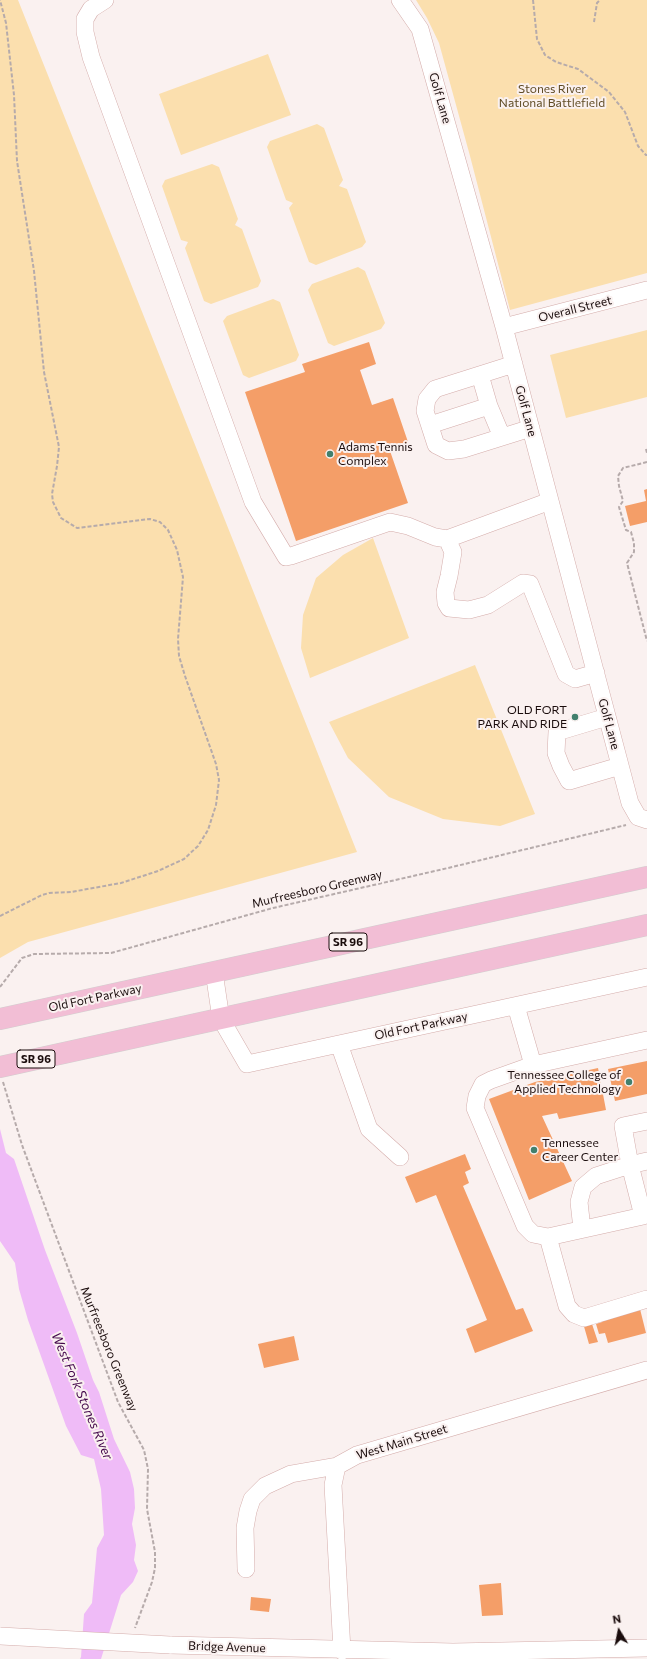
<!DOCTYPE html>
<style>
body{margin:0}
#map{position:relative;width:647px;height:1659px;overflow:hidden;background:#faf1f0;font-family:Commissioner,sans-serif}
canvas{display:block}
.north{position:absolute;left:599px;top:1611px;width:40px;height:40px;-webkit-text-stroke:3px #faf1f0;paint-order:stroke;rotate:350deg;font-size:11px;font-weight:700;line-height:16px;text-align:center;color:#1a0c0c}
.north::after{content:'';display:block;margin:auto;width:14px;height:18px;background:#1a0c0c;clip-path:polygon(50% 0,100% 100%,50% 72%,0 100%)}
</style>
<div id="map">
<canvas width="647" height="1659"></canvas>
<div class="north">N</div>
</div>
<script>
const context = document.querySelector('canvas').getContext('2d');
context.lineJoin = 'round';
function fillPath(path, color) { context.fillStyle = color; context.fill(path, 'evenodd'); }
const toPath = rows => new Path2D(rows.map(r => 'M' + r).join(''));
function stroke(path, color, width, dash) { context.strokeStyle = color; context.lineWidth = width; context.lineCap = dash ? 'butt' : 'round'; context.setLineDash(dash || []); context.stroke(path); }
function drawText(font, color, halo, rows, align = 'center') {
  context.font = font + ' Commissioner,sans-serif'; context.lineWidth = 4; context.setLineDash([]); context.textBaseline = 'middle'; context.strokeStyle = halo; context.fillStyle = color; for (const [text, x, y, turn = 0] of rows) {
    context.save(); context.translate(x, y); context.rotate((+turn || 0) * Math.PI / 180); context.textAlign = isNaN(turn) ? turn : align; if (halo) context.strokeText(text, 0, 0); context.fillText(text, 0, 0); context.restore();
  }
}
const green = toPath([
 [0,0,18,0,357,852,28,942,0,958],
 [416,0,647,0,647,273,510,310,470,156,439,43,427,18],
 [268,54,291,115,181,155,159,94],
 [317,124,324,128,343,180,339,186,347,189,366,242,362,247,316,265,309,262,289,208,293,203,286,200,267,147,270,141],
 [212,164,219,167,238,219,235,225,242,229,261,281,258,287,211,304,204,301,185,248,188,242,181,240,162,186,165,180],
 [358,267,365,271,385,323,381,329,334,346,328,343,308,290,312,284],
 [273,299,280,302,299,355,296,361,249,378,243,375,223,321,227,316],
 [647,330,647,397,566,418,550,355],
 [373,538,409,638,310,678,301,648,303,615,316,578,343,555],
 [475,665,535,814,500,826,443,819,389,797,348,758,329,722]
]);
const water = toPath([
 [0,1129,6,1153,14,1159,45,1250,77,1333,93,1380,99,1392,114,1439,130,1472,134,1489,135,1508,132,1524,136,1545,134,1560,138,1571,133,1582,121,1595,101,1659,80,1659,81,1657,84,1614,92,1603,97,1548,104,1535,101,1489,94,1459,81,1455,66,1426,28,1320,19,1289,15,1263,0,1241]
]);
const building = toPath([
 [369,342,376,364,360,370,372,405,393,398,408,442,389,448,408,503,296,541,245,392,305,372,302,364],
 [647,489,647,522,630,526,625,506,646,501,644,490],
 [647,1061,647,1094,615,1101,608,1069],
 [598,1068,606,1110,559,1119,557,1113,542,1116,572,1181,529,1200,489,1099,535,1082],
 [465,1154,471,1169,465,1172,469,1183,463,1186,516,1310,523,1308,533,1331,475,1353,466,1329,487,1320,436,1195,416,1203,405,1177],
 [640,1309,646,1333,608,1343,605,1333,599,1334,596,1324,602,1322,601,1320],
 [591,1321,598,1342,589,1344,583,1323],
 [294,1336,299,1360,264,1368,258,1344],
 [501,1583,503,1615,482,1616,479,1585],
 [251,1597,271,1599,269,1612,250,1610]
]);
const path = toPath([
 [533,0,537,39,545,55,556,62,578,69,609,92,625,112,638,146,646,155,647,155],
 [594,22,597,3,600,0],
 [646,449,647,453],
 [647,462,623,468,618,476,619,486,623,501,619,507,626,530,631,532,634,543,634,552,627,563,647,641],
 [0,916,42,895,49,893,71,892,121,883,158,871,184,859,198,846,208,830,216,805,219,780,216,764,185,676,179,656,178,639,183,577,177,550,168,530,160,522,150,519,77,528,61,518,53,502,52,494,57,466,59,447,44,372,34,271,17,161,14,95,6,23,0,0],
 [0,987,22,958,34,954,111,953,273,908,448,868,626,825],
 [3,1082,22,1145,118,1402,144,1450,148,1469,147,1509,155,1552,155,1568,152,1582,135,1628]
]);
const minor = toPath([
 [105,0,91,9,85,19,85,32,91,57,253,502,286,557,291,556,390,522,408,526,435,537,447,539,550,501],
 [400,0,420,29,504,327,630,803,638,817,647,820],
 [504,327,647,290],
 [514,364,435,389,427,399,425,411,436,445,448,451,464,449,531,428],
 [480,375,489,406,502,437],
 [430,425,489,406],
 [447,539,453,552,449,576,445,592,446,603,449,608,469,610,488,605,523,583,530,584,566,674,575,679,596,673],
 [607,717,557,732,556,753,561,766,569,781,620,766],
 [214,972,221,1019,247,1064,647,977],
 [516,1006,533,1065,491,1080,483,1084,477,1096,475,1108,525,1226,533,1234,548,1237,567,1306,574,1314,584,1318,647,1299],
 [339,1044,369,1129,400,1157],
 [533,1065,647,1040],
 [582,1229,579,1202,583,1187,596,1176,630,1165,647,1161],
 [548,1237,643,1216,630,1165,623,1126,647,1121],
 [246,1569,245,1528,248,1511,252,1499,265,1486,291,1474,337,1466],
 [170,1645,453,1652,647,1648],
 [342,1651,333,1485,337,1466,357,1455,647,1370]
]);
const major = toPath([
 [0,1019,647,877],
 [0,1067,647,925]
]);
const minorBridge = toPath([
 [0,1636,170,1645]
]);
const markers = [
 [330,454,4,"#41806d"],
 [575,717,4,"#41806d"],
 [629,1082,4,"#41806d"],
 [534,1150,4,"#41806d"]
];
const shields = [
 [348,942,38],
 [36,1059,38]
];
const shieldNames = [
 ["SR 96",348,942],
 ["SR 96",36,1059]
];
const parkNames = [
 ["Stones River",552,89],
 ["National Battlefield",552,103]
];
const streetNames = [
 ["Golf Lane",440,98,74],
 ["Overall Street",575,309,-14],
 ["Golf Lane",526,411,75],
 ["Golf Lane",609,724,75],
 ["Murfreesboro Greenway",317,889,-13],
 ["Old Fort Parkway",95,998,-12],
 ["Old Fort Parkway",421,1026,-12],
 ["Murfreesboro Greenway",109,1349,68],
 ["West Main Street",402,1442,-17],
 ["Bridge Avenue",227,1647,2]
];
const poiNames = [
 ["Adams Tennis",338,447],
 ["Complex",338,461],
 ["OLD FORT",567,710,"right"],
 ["PARK AND RIDE",567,724,"right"],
 ["Tennessee College of",621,1075,"right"],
 ["Applied Technology",621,1089,"right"],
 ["Tennessee",542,1143],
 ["Career Center",542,1157]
];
const waterNames = [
 ["West Fork Stones River",82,1396,67]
];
fillPath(green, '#fbdfae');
fillPath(water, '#efbbf7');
fillPath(building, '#f49e68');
stroke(minor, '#d4acaa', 18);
stroke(major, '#d1cece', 22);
stroke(path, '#b6abab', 2, [4, 2]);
stroke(minor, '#fff', 17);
stroke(major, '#f2bed5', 21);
stroke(minorBridge, '#d4acaa', 18, []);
stroke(minorBridge, '#fff', 17);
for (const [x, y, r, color] of markers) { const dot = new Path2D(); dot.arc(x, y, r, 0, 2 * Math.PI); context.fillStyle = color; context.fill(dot); stroke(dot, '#faf1f0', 1.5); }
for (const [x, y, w] of shields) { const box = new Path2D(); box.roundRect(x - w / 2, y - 9, w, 18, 3); context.fillStyle = '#faf1f0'; context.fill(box); stroke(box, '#1a0c0c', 1); }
drawText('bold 11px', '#1a0c0c', null, shieldNames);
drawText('12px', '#604c25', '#faf1f0', parkNames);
drawText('12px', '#1a0c0c', '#faf1f0', streetNames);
drawText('12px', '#1a0c0c', '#faf1f0', poiNames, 'left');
drawText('italic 13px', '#43064b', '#faf1f0', waterNames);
</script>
